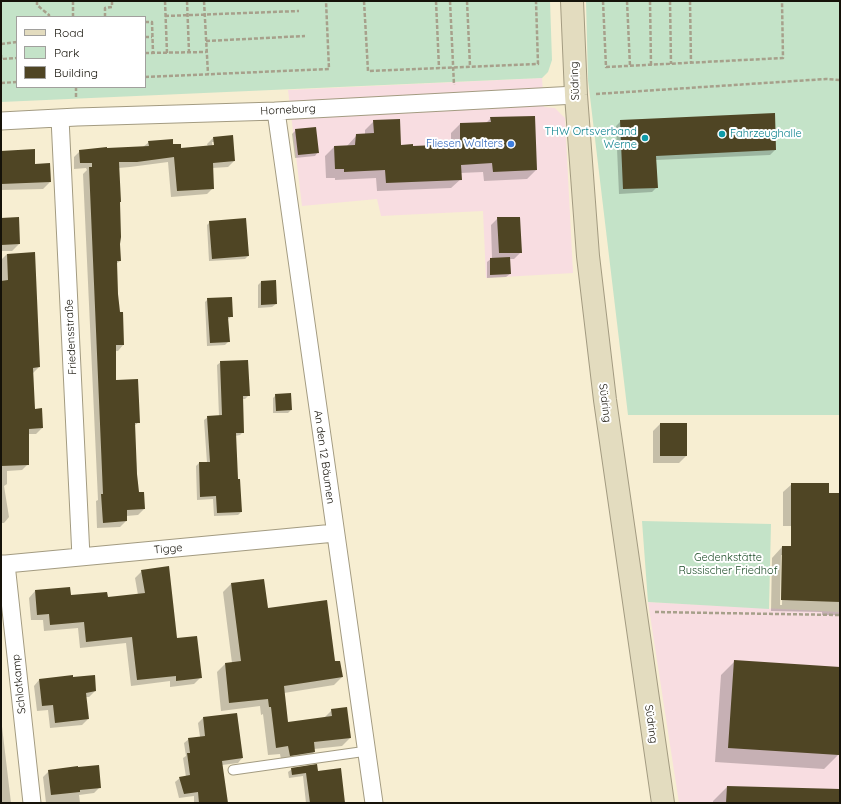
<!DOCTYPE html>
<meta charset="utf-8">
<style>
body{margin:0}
#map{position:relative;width:841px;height:804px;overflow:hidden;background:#f7eed2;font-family:Quicksand,sans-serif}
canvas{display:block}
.frame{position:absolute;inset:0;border:2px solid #151209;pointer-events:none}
.legend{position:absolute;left:16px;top:16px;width:130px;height:72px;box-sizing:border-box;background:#fff;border:1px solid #a1a09d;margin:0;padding:5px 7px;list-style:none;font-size:12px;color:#151209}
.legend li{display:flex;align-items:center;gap:8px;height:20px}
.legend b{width:20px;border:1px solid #a1a09d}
</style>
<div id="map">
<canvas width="841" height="804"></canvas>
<div class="frame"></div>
<ul class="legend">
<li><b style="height:5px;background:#e3dcbf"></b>Road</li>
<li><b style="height:11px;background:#c4e3c8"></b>Park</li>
<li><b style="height:11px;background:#4f4524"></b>Building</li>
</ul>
</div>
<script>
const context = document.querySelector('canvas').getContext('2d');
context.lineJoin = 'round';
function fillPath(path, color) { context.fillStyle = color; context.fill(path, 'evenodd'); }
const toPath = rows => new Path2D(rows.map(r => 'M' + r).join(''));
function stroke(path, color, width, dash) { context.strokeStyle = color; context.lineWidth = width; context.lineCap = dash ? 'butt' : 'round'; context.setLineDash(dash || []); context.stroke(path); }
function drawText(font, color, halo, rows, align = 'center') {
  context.font = font + ' Quicksand,sans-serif'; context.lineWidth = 4; context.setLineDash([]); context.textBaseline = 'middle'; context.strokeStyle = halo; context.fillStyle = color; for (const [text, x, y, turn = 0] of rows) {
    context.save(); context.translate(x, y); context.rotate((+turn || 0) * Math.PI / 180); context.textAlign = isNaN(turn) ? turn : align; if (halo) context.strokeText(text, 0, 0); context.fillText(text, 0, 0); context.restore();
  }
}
const commercial = toPath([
 [542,78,544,107,555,108,565,118,573,273,486,278,483,211,381,216,377,199,302,206,288,90],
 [648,602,840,612,840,803,679,803]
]);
const green = toPath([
 [1,1,550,1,552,60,548,72,542,78,1,102],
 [17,17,145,17,145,87,17,87],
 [586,1,840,1,840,415,628,415,588,80],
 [642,521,771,524,769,609,648,602]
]);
const shadow = toPath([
 [491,118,536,170,527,179,484,181,483,172,460,173,461,179,451,188,377,191,376,178,335,180,335,178,326,178,325,156,334,147,347,146,357,135,365,135,365,130,374,121,400,146,412,147,451,145,451,133,460,124,486,123],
 [621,121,775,150,770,155,656,160,657,187,652,192,619,194,616,126],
 [296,130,318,152,315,156,295,158,292,134],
 [213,138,234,161,228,167,212,168,213,188,207,194,171,197,168,162,130,167,118,168,120,202,119,203,120,261,116,264,117,294,123,345,118,351,115,351,116,381,139,422,134,426,138,494,144,509,138,515,126,516,126,521,120,527,97,528,96,501,98,500,83,174,87,170,86,168,74,169,74,157,80,151,143,147,149,142,172,145,180,149,208,147,207,144],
 [212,142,214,142,215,150,213,151],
 [1,152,34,165,50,182,43,189,1,190],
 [498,218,521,252,514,259,509,259,510,274,506,277,487,278,487,262,492,258,491,225],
 [1,219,19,244,12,251,1,251],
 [210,222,248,256,245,259,209,261,207,225],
 [7,254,39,367,33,373,34,410,42,428,36,434,28,434,28,464,22,470,7,471,7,484,4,486,9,517,4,523,1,523,1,260],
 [275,281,276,304,272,307,258,308,258,285,261,282],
 [208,299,232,316,227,320,229,341,225,345,207,346,205,302],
 [221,362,248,396,245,399,242,399,243,432,240,435,235,436,237,480,241,512,238,515,214,516,213,499,197,500,196,466,199,463,207,463,204,420,208,417,219,416,217,365],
 [276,395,291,410,288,413,273,413,273,398],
 [660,424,686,456,679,463,653,463,653,431],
 [792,484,828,494,840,494,840,526,783,526,783,492],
 [782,547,840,547,840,615,822,615,822,612,771,611,772,558],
 [781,555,783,555,782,605,780,605],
 [142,571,177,639,201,677,194,684,170,687,170,681,131,686,126,643,80,648,78,628,44,631,43,620,31,620,29,598,35,591,69,588,70,597,107,598,138,595,135,578],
 [231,584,267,609,334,662,342,677,334,685,284,693,287,723,324,718,332,710,350,738,342,746,314,749,314,752,306,760,282,764,280,754,268,755,263,714,261,715,260,706,221,711,217,672,225,664,232,663,223,592],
 [735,661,840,668,840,721,838,755,824,769,715,762,721,675],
 [72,678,95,691,89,697,85,697,88,719,82,725,50,728,48,710,37,711,34,686,39,680],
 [237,714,242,758,238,763,222,765,227,803,194,803,194,796,179,798,175,782,180,778,186,777,183,758,186,756,184,743,189,739,200,737,198,723,203,718],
 [1,718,11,803,1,803],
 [292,769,317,772,344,803,306,803,303,776,289,778,288,772],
 [49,771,100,787,94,793,79,795,80,803,46,803,43,777],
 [727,787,840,790,840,803,713,803,713,801]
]);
const building = toPath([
 [775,113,776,150,656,156,658,188,623,189,620,120],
 [535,116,537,170,493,172,492,163,461,165,462,180,386,183,385,170,344,172,344,169,335,169,334,146,355,145,356,134,374,133,373,120,400,119,401,145,413,144,413,146,460,144,460,123,491,122,490,117],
 [316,127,319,153,298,155,295,129],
 [233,135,235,161,213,163,214,189,177,191,174,157,137,162,119,162,121,202,120,202,121,237,120,244,121,261,117,261,118,294,120,312,123,312,124,345,116,345,116,380,138,379,140,423,135,423,137,474,139,492,144,492,145,509,127,510,127,521,103,523,101,494,103,494,89,167,92,167,92,163,80,163,79,150,107,147,107,148,149,146,148,141,173,139,173,144,181,144,181,148,214,145,213,137],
 [35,149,35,164,50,163,51,182,1,184,1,151],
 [19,217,20,244,1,245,1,218],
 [497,217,520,217,522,253,499,253],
 [246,218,249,256,212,259,209,221],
 [35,252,40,367,33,368,35,409,42,408,43,428,29,429,29,465,1,466,1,281,8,280,7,254],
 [510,257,511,274,490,275,490,258],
 [276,280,277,304,261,305,261,281],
 [232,297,233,317,228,317,230,342,210,343,207,298],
 [248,360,250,396,243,396,244,433,236,433,238,479,240,479,242,512,217,513,216,496,200,497,199,462,210,462,207,416,222,415,220,361],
 [291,393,292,410,276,411,275,394],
 [660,423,687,423,687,456,660,456],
 [791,483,829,483,829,493,840,493,840,602,781,600,782,546,791,546],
 [169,566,177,638,197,636,202,678,176,681,176,676,137,680,132,637,86,642,84,622,50,625,49,614,37,615,35,590,70,587,71,595,107,592,108,597,145,593,141,570],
 [264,579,268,608,327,600,335,661,340,661,343,677,284,686,288,722,332,716,331,709,347,707,351,738,314,742,315,752,290,756,288,746,276,748,271,707,269,707,268,699,229,703,225,663,241,661,231,583],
 [734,660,840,667,840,735,839,755,728,748],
 [73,675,73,677,95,675,96,691,86,693,89,719,55,723,53,705,42,706,39,679],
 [237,713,243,758,222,761,228,803,199,803,198,792,184,794,179,777,190,775,187,753,190,753,188,738,205,736,203,717],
 [317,764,318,771,341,768,345,803,310,803,306,773,292,775,291,768],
 [99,765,101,788,80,790,80,792,51,795,48,770,78,766,78,767],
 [727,786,840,789,840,803,726,803]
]);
const path = toPath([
 [37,1,37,5,49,15,49,17],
 [73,1,73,17],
 [165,1,167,53],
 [187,1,189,52],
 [204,1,208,74],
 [364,1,368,71,538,64,536,1],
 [436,1,439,68],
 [450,1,454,85],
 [467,1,470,66],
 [603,1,606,67,783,58,782,1],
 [627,1,630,66],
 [650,1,651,65],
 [670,1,671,64],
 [690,1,691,63],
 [165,16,299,11],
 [105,17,105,8,112,7,112,1],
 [145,22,152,22,153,53],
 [145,37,152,37],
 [206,41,305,36],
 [1,44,17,42],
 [145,53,206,52],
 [1,55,1,59,17,58],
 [145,77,329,69,326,1],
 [1,83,17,82],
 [76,87,76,99],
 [596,94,826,79,840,80],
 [655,612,840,615]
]);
const lane = toPath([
 [233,770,367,751]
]);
const street = toPath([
 [276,111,374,803],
 [60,118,81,557],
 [1,121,77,117,276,111,576,95],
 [1,564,6,564,335,533],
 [6,564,32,803]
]);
const secondary = toPath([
 [572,1,576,95,588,256,605,400,663,803]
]);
const markers = [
 [722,134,4,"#0f9aa8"],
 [645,138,4,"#0f9aa8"],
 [511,144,4,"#3f7fe0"]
];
const streetNames = [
 ["Südring",575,81,-92],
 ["Horneburg",288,110,-3],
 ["Friedensstraße",71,337,-93],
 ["Südring",605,403,83],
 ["An den 12 Bäumen",324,457,82],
 ["Tigge",168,549,-5],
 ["Schlotkamp",19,684,-96],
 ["Südring",651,724,82]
];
const cultureNames = [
 ["THW Ortsverband",637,132],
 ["Werne",637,145],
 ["Fahrzeughalle",730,134,"left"]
];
const shopNames = [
 ["Fliesen Walters",503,144]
];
const parkNames = [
 ["Gedenkstätte",728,558],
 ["Russischer Friedhof",728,571]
];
fillPath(commercial, '#f8dde1');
fillPath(green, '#c4e3c8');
fillPath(shadow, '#0003');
fillPath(building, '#4f4524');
stroke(lane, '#a39b81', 11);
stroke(street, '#a39b81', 19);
stroke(secondary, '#a39b81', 24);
stroke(path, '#a7a08b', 2.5, [4, 2]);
stroke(lane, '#fff', 9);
stroke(street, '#fff', 17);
stroke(secondary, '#e3dcbf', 22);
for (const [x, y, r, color] of markers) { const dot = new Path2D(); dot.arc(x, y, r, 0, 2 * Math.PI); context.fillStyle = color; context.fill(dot); stroke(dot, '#fff', 1.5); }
drawText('11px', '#151209', '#fff', streetNames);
drawText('11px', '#0d838f', '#fff', cultureNames, 'right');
drawText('11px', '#366cbe', '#fff', shopNames, 'right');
drawText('11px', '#1b4b26', '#fff', parkNames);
</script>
